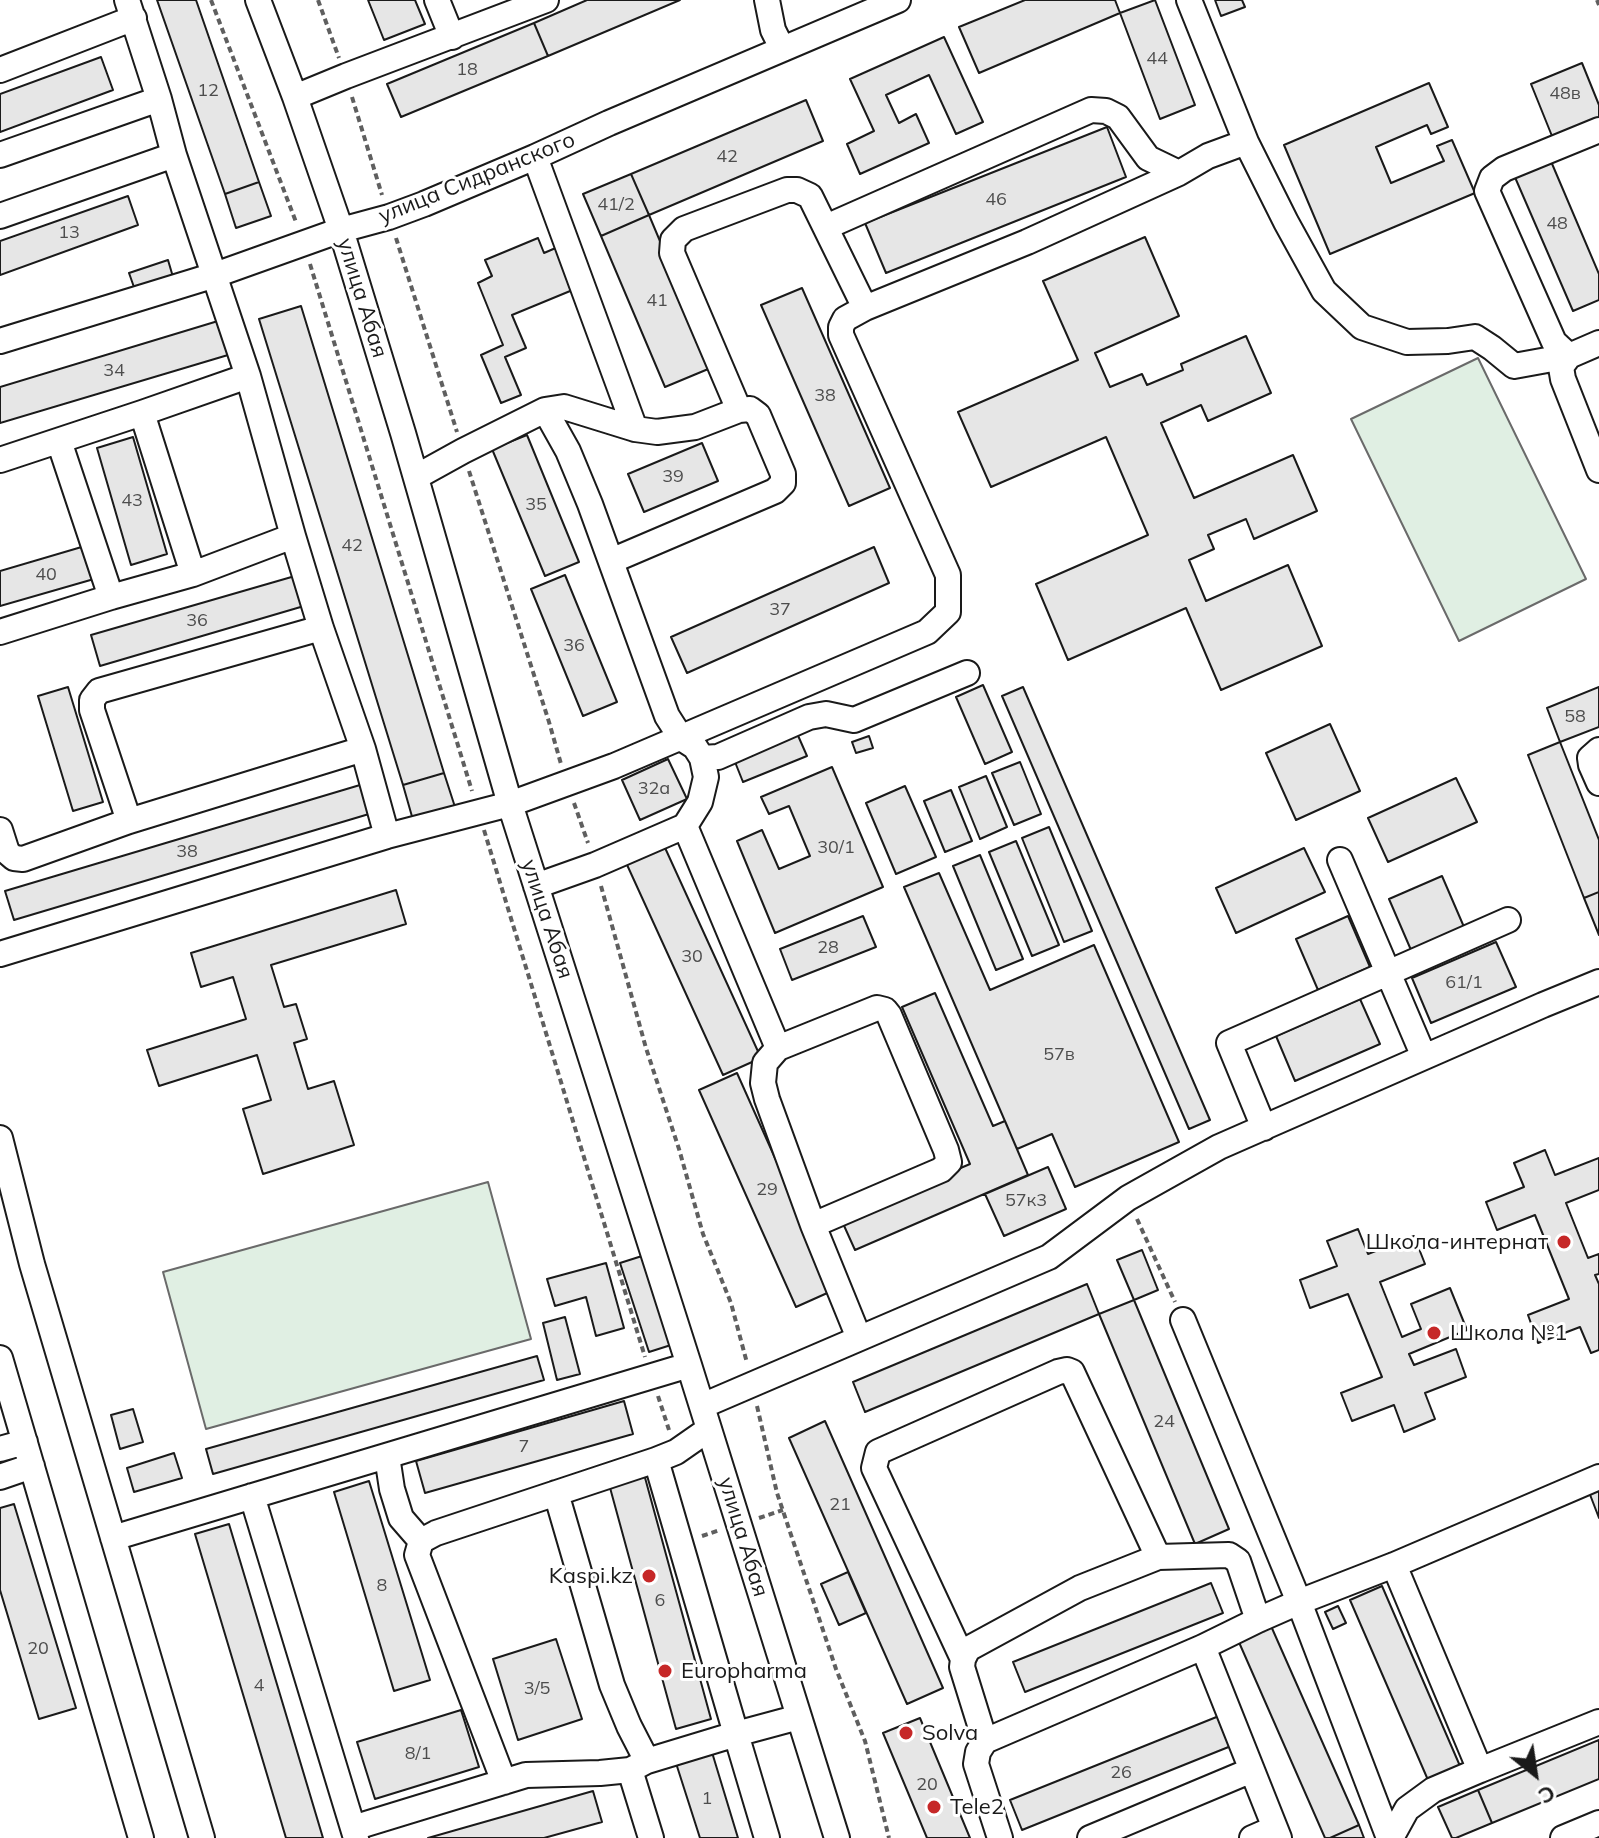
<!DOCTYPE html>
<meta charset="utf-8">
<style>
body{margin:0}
#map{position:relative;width:1599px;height:1838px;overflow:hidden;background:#fff;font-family:Mulish,sans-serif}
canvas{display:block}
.north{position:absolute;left:1495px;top:1734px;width:80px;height:80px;-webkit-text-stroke:6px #fff;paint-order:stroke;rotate:150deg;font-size:22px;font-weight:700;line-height:32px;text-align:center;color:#1a1a1a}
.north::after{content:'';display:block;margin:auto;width:28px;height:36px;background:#1a1a1a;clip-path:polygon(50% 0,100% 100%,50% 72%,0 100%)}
</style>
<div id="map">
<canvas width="1599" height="1838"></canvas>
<div class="north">С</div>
</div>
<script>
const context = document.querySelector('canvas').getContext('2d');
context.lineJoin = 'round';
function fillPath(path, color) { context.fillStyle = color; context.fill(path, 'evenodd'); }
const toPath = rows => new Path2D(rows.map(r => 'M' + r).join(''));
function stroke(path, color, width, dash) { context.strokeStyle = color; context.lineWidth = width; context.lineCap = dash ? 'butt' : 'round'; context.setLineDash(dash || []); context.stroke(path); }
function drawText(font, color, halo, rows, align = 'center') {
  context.font = font + ' Mulish,sans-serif'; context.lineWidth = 6; context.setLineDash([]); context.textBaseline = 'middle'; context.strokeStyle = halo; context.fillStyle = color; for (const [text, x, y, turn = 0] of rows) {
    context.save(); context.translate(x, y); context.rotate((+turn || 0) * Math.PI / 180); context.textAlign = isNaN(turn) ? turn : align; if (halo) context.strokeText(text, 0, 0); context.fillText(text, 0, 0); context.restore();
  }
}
const green = toPath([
 [1478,358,1586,579,1459,641,1351,419,1478,358],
 [488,1182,531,1339,206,1429,163,1272,488,1182]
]);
const building = toPath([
 [157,0,196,0,259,182,225,194,157,0],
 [368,0,415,0,425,24,384,40,368,0],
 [587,0,680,0,548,56,534,23,587,0],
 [1025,0,1115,0,1120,13,979,73,959,27,1025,0],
 [1155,0,1195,105,1160,119,1120,13,1155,0],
 [1215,0,1242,0,1245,7,1221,16,1215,0],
 [534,23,548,56,401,117,387,84,534,23],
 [944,37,983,122,956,134,929,75,886,95,899,123,916,114,929,143,860,174,847,144,874,131,850,79,944,37],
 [101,57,113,90,0,132,0,94,101,57],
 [1582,63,1599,105,1599,123,1554,141,1531,84,1582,63],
 [1429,83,1448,127,1431,134,1427,125,1376,147,1391,183,1444,161,1437,146,1452,140,1475,193,1330,254,1284,145,1429,83],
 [806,100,823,141,649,215,631,174,806,100],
 [1107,127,1126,177,886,273,865,223,1107,127],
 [1550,159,1599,274,1599,300,1573,311,1514,175,1550,159],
 [631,174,649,215,601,236,583,194,631,174],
 [259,182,271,216,236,228,225,194,259,182],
 [128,196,138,225,0,275,0,241,128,196],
 [649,215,713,367,665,387,601,236,649,215],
 [1145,237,1179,316,1095,353,1110,387,1142,374,1147,385,1183,370,1181,364,1246,336,1271,393,1208,421,1201,405,1161,423,1194,498,1293,455,1317,511,1254,539,1246,519,1208,535,1214,549,1189,560,1206,601,1288,565,1322,646,1221,690,1186,608,1068,660,1036,584,1148,535,1106,437,991,487,958,412,1078,360,1043,281,1145,237],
 [538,238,544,253,558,247,575,289,512,315,526,348,505,357,521,395,501,403,481,355,503,345,478,283,492,276,485,260,538,238],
 [168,260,173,277,135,290,129,273,168,260],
 [802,288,890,488,849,506,761,305,802,288],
 [301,306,444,773,403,785,259,319,301,306],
 [218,321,228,355,0,423,0,387,218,321],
 [527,435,579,562,545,576,492,449,527,435],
 [133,437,167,554,131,565,97,448,133,437],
 [702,443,718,481,644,512,628,474,702,443],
 [85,546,94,579,0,606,0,571,85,546],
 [874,547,889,583,687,673,671,637,874,547],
 [565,575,617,702,583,716,531,589,565,575],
 [295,576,304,606,100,666,91,635,295,576],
 [983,685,1012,752,985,764,956,697,983,685],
 [68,687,103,802,73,811,38,696,68,687],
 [1023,687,1210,1120,1189,1129,1002,696,1023,687],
 [1599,687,1599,727,1560,742,1547,708,1599,687],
 [1330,724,1360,791,1296,820,1266,753,1330,724],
 [796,731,807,756,743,782,733,757,796,731],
 [869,736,873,748,856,753,852,742,869,736],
 [1560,742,1599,840,1599,892,1584,898,1528,755,1560,742],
 [668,759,687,799,640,820,622,780,668,759],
 [1020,762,1041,814,1014,825,992,773,1020,762],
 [832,767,883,887,775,933,737,841,762,830,779,869,810,856,789,806,769,814,761,797,832,767],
 [444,773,455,807,413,820,403,785,444,773],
 [986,776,1007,827,980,839,959,787,986,776],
 [1456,778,1477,822,1388,862,1368,818,1456,778],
 [360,785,369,814,14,920,5,891,360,785],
 [905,786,936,857,896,874,866,803,905,786],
 [951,790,972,841,945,852,924,801,951,790],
 [1049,827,1092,931,1064,942,1022,838,1049,827],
 [661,839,761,1058,723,1075,623,856,661,839],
 [1016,841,1059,945,1032,956,989,852,1016,841],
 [1304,848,1325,892,1236,933,1216,888,1304,848],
 [980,855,1023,959,996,970,953,866,980,855],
 [939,873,990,990,1094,945,1179,1142,1075,1187,1052,1134,1017,1149,904,887,939,873],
 [1442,876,1464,927,1411,950,1389,899,1442,876],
 [396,890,406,924,271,965,284,1007,296,1004,307,1039,294,1043,308,1089,334,1081,354,1145,263,1174,243,1109,271,1100,257,1055,159,1086,147,1050,246,1019,233,977,201,987,191,953,396,890],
 [1599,892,1599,935,1584,898,1599,892],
 [863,916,876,947,792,980,780,949,863,916],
 [1348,916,1370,967,1318,990,1296,939,1348,916],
 [1496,942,1516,987,1431,1023,1412,978,1496,942],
 [935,993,993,1126,1005,1121,1028,1175,855,1250,841,1219,970,1164,902,1007,935,993],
 [1360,999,1380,1044,1295,1081,1276,1036,1360,999],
 [737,1073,834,1290,796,1307,699,1090,737,1073],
 [1545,1150,1555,1175,1599,1158,1599,1190,1566,1203,1588,1258,1599,1254,1599,1274,1595,1275,1599,1284,1599,1350,1591,1353,1580,1327,1538,1343,1528,1315,1569,1299,1535,1215,1497,1230,1486,1202,1524,1187,1514,1163,1545,1150],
 [1048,1167,1066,1209,1004,1236,985,1194,1048,1167],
 [1358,1229,1368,1254,1414,1236,1425,1264,1380,1282,1402,1337,1421,1329,1411,1304,1450,1288,1467,1330,1409,1354,1414,1365,1456,1349,1466,1377,1425,1393,1435,1419,1404,1432,1394,1405,1352,1421,1341,1393,1382,1377,1348,1294,1310,1308,1300,1280,1337,1266,1327,1241,1358,1229],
 [1142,1250,1158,1290,1134,1300,1117,1260,1142,1250],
 [642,1256,671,1345,649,1352,620,1263,642,1256],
 [606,1263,624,1328,596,1336,586,1297,555,1306,547,1279,606,1263],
 [1087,1284,1099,1314,865,1412,853,1382,1087,1284],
 [1134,1300,1229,1529,1195,1544,1099,1314,1134,1300],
 [565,1317,580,1374,557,1380,543,1323,565,1317],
 [537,1356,544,1380,213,1474,206,1449,537,1356],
 [624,1401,633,1434,425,1493,416,1461,624,1401],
 [133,1409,143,1442,120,1449,111,1415,133,1409],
 [825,1421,943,1688,907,1704,789,1438,825,1421],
 [174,1453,182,1478,134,1492,127,1468,174,1453],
 [644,1474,711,1719,676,1729,609,1484,644,1474],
 [369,1481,430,1680,394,1691,334,1492,369,1481],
 [1599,1489,1599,1518,1589,1492,1599,1489],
 [14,1504,76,1708,39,1719,0,1590,0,1508,14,1504],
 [229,1524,323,1838,286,1838,195,1534,229,1524],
 [848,1572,866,1613,839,1625,821,1584,848,1572],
 [1211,1583,1223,1613,1025,1692,1013,1662,1211,1583],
 [1382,1586,1460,1766,1428,1780,1350,1600,1382,1586],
 [1338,1606,1346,1623,1333,1629,1325,1612,1338,1606],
 [1271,1626,1359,1825,1330,1838,1325,1838,1238,1640,1271,1626],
 [556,1639,582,1719,518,1740,493,1659,556,1639],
 [461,1710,479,1767,375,1799,357,1742,461,1710],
 [1219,1716,1231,1746,1022,1830,1010,1800,1219,1716],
 [920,1718,970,1838,927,1838,883,1733,920,1718],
 [1599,1740,1599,1779,1492,1823,1478,1790,1599,1740],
 [711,1749,738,1838,700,1838,675,1760,711,1749],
 [1478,1790,1492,1823,1456,1838,1452,1838,1438,1807,1478,1790],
 [593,1791,602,1822,544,1838,428,1838,593,1791],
 [1359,1825,1364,1838,1330,1838,1359,1825]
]);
const path = toPath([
 [211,0,296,222],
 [318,0,339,58],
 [1597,0,1599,5],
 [352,97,382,195],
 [396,238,457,432],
 [310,264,472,791],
 [469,471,549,722,561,764],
 [574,803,588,843],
 [484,830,645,1357],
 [601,886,646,1048,679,1149,703,1234,731,1303,747,1363],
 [1137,1219,1175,1302],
 [658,1396,669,1430],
 [757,1406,777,1493,836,1669,865,1741,889,1838],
 [759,1518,783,1510],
 [702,1536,720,1530]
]);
const minor = toPath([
 [127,0,159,99,174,155,248,376,293,536,321,628,363,749,387,836],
 [258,0,295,97,341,230,403,433,510,804,689,1365,837,1838],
 [437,0,452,37],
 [767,0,773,30,782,48],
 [0,70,134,18],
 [295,97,346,76,546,0],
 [1246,142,1286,222,1324,291,1362,327,1407,342,1448,341,1475,337,1492,348,1514,366,1569,356,1554,342,1487,191,1492,178,1504,169,1599,130],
 [0,155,159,99],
 [535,157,635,429],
 [0,216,174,155],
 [826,227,1091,110,1106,111,1118,117,1148,158,1179,173],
 [0,341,215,275,341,230,389,217,424,204,535,157,609,123,898,0],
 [1599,343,1569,356,1561,367,1563,379,1599,470],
 [545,410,568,451,590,504,667,716,681,738,695,747,702,758,718,757,809,717,826,714,854,720,967,673],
 [739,410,672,253,673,240,684,229,787,190,797,190,810,196,865,308],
 [142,413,193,574],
 [59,441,111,597],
 [0,460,142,413,248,376],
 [416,477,463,451,545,410,564,407,635,429,657,432,695,427,739,410,750,409,758,415,783,474,783,483,775,491,611,561],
 [0,632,111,597,193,574,293,536],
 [1599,750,1590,758,1591,765,1599,783],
 [702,758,706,777,700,802,685,826,778,1048,765,1063,763,1083,767,1099,813,1225,859,1338],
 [129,821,92,710,92,700,99,691,321,628],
 [0,830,7,852,14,858,23,859,129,821,363,749],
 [1340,860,1424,1057],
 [536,886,595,865,685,826],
 [0,954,387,836,510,804,614,766,927,632,948,612,948,575,841,335,841,327,845,319,865,308,1027,242,1179,173,1208,156,1246,142,1189,0],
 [778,1048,877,1008,885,1010,889,1015,946,1150,949,1162,941,1170,813,1225],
 [1264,1128,1229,1043,1508,920],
 [0,1138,32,1264,202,1838],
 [1183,1320,1299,1602,1389,1838],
 [0,1358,141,1838],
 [702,1406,1049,1257,1128,1198,1219,1147,1543,1005,1599,982],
 [0,1449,25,1442],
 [387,1456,392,1489,401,1518,421,1541],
 [0,1477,32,1466],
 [556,1493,612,1685,629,1726,647,1761],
 [252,1496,356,1838],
 [113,1538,689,1365],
 [1394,1565,1480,1770,1599,1722],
 [1203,1647,1279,1838],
 [963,1659,874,1468,878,1452,1058,1372,1067,1370,1072,1372,1158,1557],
 [985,1741,962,1667,963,1659,968,1649,1080,1588,1158,1557,1229,1555,1238,1561,1258,1620],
 [630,1770,651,1838],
 [504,1782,417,1555,421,1541,436,1533,656,1460],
 [353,1828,526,1775,600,1773,630,1770,647,1761,736,1734,656,1460,676,1452,709,1429],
 [767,1838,736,1734,799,1717],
 [1000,1838,976,1764,978,1752,985,1741,1203,1647,1258,1620,1299,1602,1394,1565,1599,1477],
 [1090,1838,1252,1770],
 [1252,1838,1275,1828],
 [1391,1838,1407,1809,1433,1790,1480,1770],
 [1563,1838,1599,1823]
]);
const markers = [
 [1564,1242,8,"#c62828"],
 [1434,1333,8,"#c62828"],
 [649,1576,8,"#c62828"],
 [665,1671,8,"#c62828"],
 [906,1733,8,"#c62828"],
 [934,1807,8,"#c62828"]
];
const numberNames = [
 ["44",1157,59],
 ["18",467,70],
 ["12",208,91],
 ["48в",1565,94],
 ["42",727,157],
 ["46",996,200],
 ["41/2",616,205],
 ["48",1557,224],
 ["13",69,233],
 ["41",657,301],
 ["34",114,371],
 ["38",825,396],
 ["39",673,477],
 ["43",132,501],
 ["35",536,505],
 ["42",352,546],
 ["40",46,575],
 ["37",780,610],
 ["36",197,621],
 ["36",574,646],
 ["58",1575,717],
 ["32а",654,789],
 ["30/1",836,848],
 ["38",187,852],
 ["28",828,948],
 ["30",692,957],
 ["61/1",1464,983],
 ["57в",1059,1055],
 ["29",767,1190],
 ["57к3",1026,1201],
 ["24",1164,1422],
 ["7",524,1447],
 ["21",840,1505],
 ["8",382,1586],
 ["6",660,1601],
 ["20",38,1649],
 ["4",259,1686],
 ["3/5",537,1689],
 ["8/1",418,1754],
 ["26",1121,1773],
 ["20",927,1785],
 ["1",707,1799]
];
const streetNames = [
 ["улица Сидранского",477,178,-22],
 ["улица Абая",362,298,73],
 ["улица Абая",547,919,72],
 ["улица Абая",743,1537,73]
];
const poiNames = [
 ["Школа-интернат",1548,1242,"right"],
 ["Школа №1",1450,1333],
 ["Kaspi.kz",633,1576,"right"],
 ["Europharma",681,1671],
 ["Solva",922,1733],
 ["Tele2",950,1807]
];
fillPath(green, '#e0efe3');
stroke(green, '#6a6a6a', 2);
fillPath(building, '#e6e6e6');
stroke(building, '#1a1a1a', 2);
stroke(minor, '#1a1a1a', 28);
stroke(path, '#5f5f5f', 4, [6, 4]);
stroke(minor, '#fff', 24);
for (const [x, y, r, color] of markers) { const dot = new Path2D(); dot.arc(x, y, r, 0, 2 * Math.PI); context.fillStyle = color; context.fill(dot); stroke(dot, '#fff', 3); }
drawText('18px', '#4d4d4d', null, numberNames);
drawText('22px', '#1a1a1a', '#fff', streetNames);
drawText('22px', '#1a1a1a', '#fff', poiNames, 'left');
</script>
